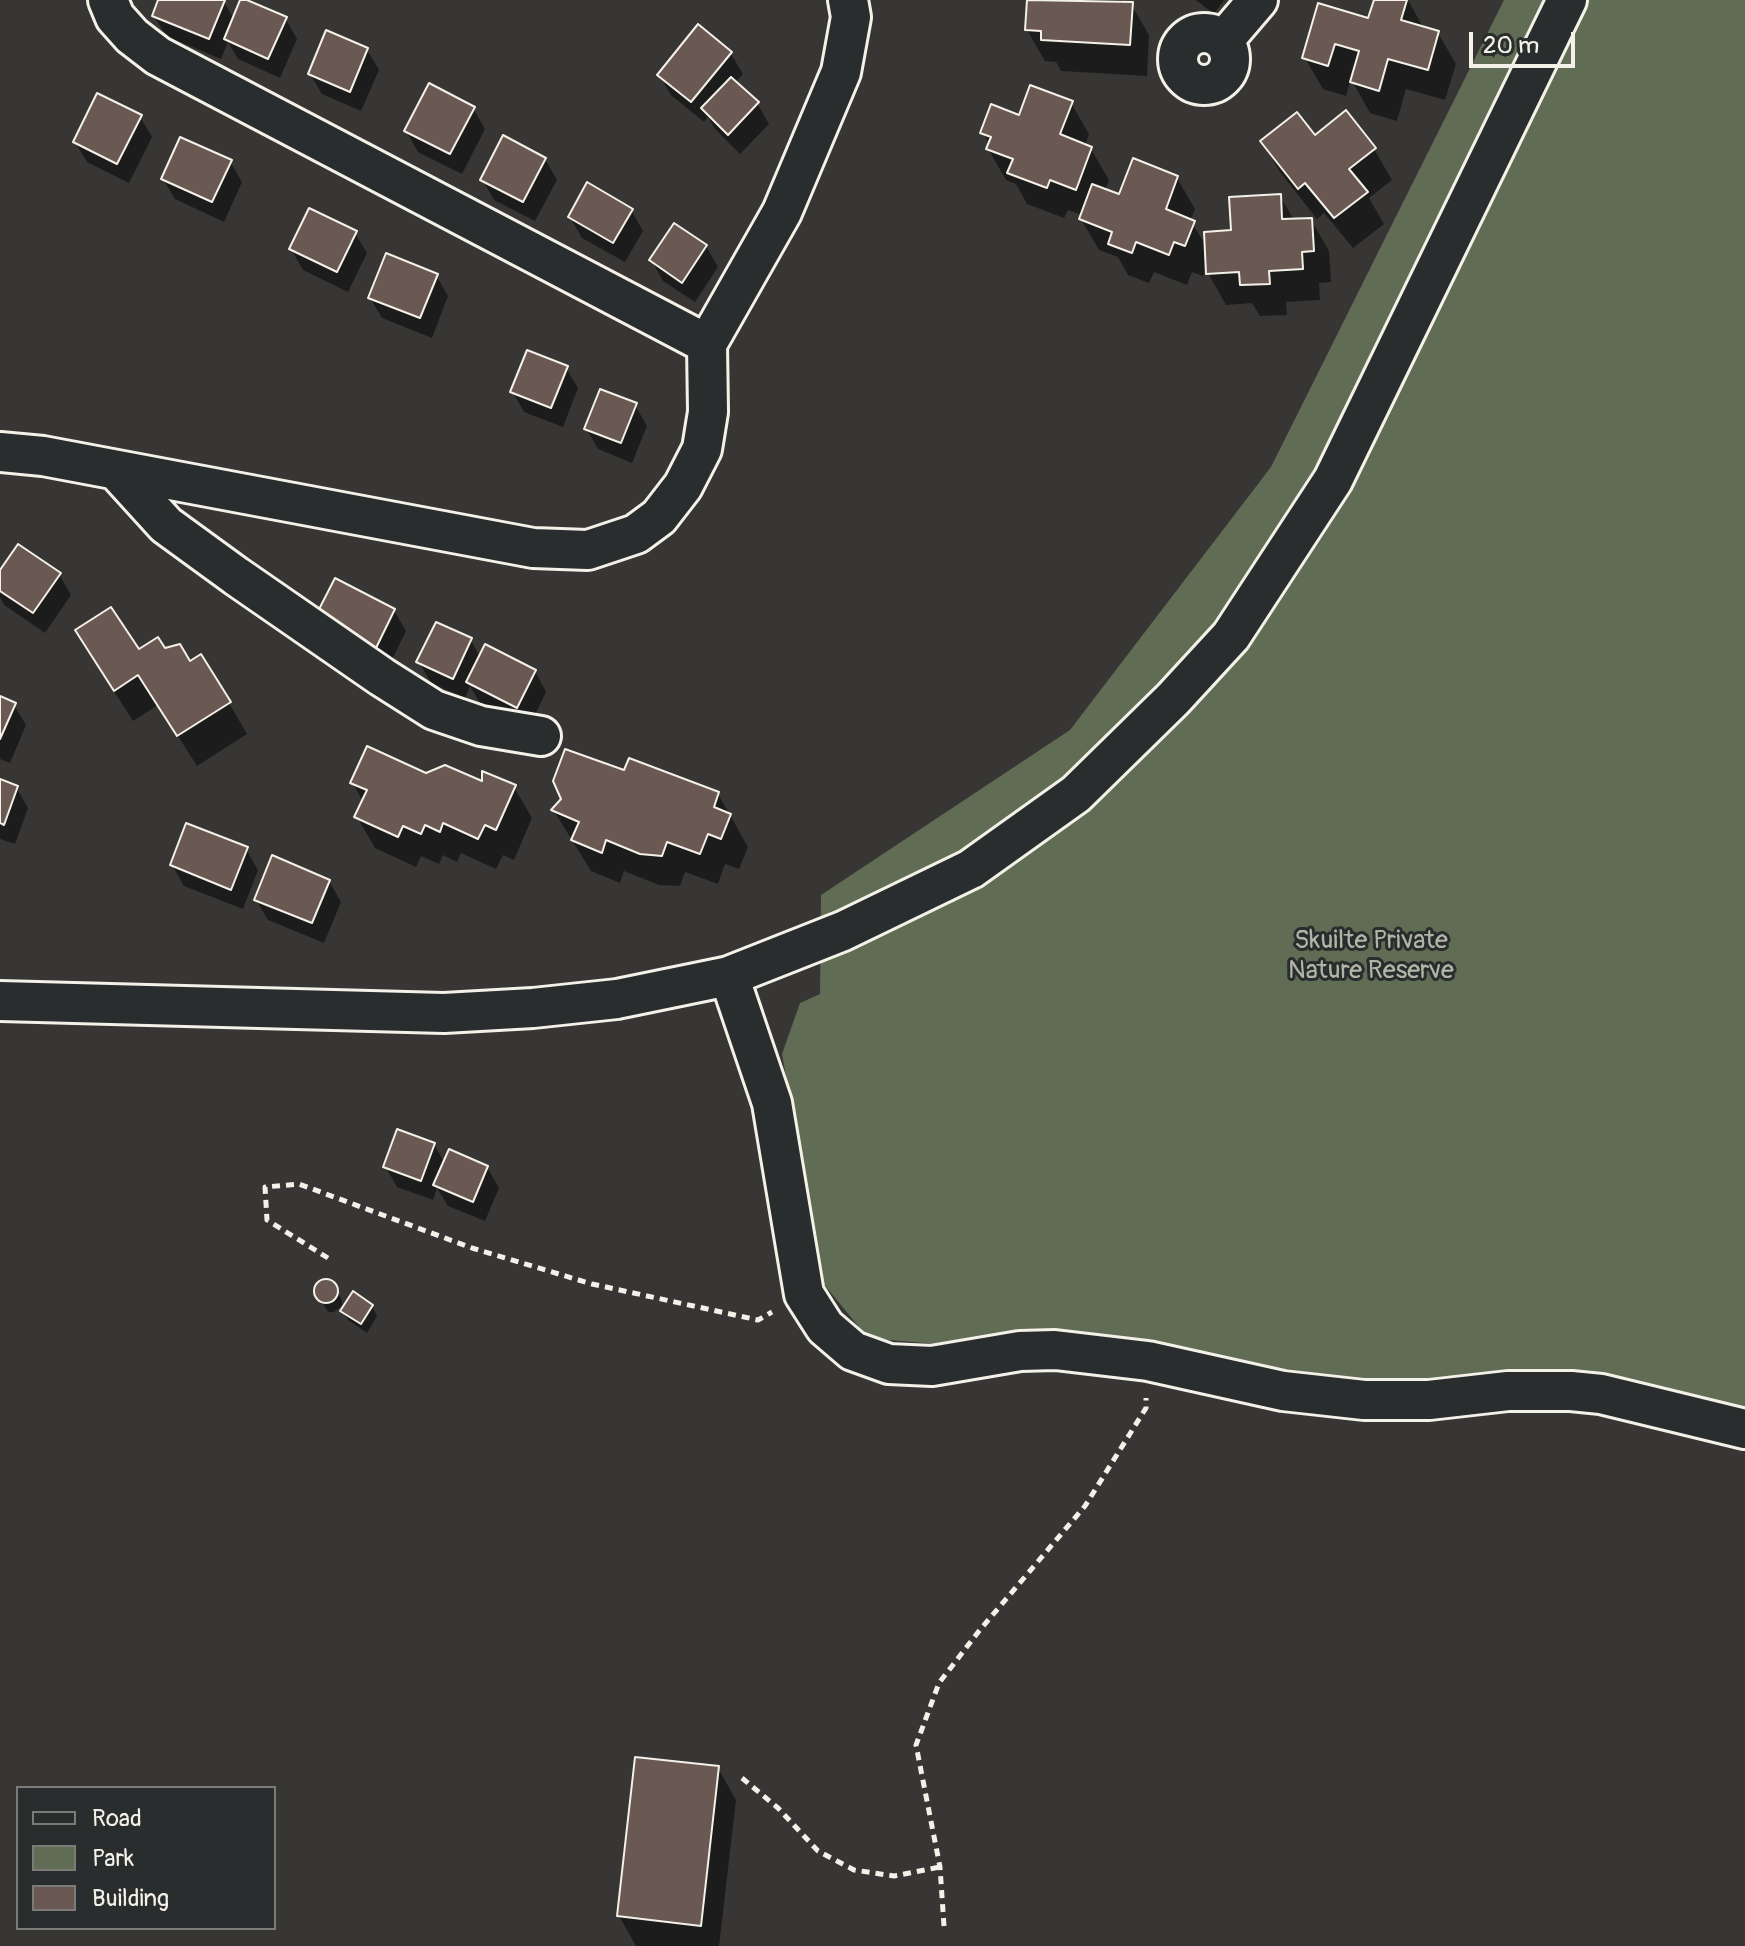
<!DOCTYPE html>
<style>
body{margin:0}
#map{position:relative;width:1745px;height:1946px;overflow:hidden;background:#373635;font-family:Pangolin,sans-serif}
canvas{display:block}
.legend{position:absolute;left:16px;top:1786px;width:260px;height:144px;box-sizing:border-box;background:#2a2d2e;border:2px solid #7b7b78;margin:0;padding:10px 14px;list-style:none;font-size:24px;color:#f4f1e8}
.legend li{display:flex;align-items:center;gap:16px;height:40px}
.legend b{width:40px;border:2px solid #7b7b78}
.scale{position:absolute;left:1469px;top:32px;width:106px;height:36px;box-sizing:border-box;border:4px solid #f4f1e8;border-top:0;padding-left:10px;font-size:24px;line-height:28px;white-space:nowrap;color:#f4f1e8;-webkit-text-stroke:6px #2a2d2e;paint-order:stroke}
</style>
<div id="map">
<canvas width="1745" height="1946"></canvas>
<ul class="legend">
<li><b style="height:10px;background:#2a2d2e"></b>Road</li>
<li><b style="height:22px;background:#606c53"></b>Park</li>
<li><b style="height:22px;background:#6a5853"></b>Building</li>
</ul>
<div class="scale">20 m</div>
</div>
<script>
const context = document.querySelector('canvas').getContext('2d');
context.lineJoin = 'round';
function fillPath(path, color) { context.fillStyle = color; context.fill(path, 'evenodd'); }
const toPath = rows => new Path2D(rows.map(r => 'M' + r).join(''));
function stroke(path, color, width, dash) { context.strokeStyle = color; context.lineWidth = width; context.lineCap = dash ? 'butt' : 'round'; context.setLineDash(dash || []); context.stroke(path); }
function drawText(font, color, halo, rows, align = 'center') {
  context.font = font + ' Pangolin,sans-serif'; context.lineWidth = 6; context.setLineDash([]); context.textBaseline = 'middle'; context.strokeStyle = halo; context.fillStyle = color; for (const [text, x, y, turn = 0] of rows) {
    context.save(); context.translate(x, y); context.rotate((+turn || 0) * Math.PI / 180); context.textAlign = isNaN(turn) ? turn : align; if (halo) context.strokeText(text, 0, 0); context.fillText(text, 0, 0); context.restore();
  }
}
const green = toPath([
 [1504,0,1745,0,1745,1417,868,1338,822,1282,782,1054,800,1003,820,994,821,895,1070,730,1271,467]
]);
const shadow = toPath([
 [160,0,223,0,234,19,242,0,285,18,297,39,280,78,238,59,228,42,221,59,166,36,154,16],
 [1029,0,1122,0,1122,3,1131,4,1149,35,1147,76,1061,71,1056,62,1045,61,1027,30],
 [1196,0,1224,0,1214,14],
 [1376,0,1408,0,1424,29,1438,33,1456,64,1445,100,1406,89,1397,121,1370,113,1351,79,1346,96,1323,89,1305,58,1370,21],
 [698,27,731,54,743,74,735,83,757,103,769,124,740,154,715,129,708,117,704,122,671,95,659,75],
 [367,50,379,70,361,111,322,94,310,74],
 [1071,103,1089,134,1085,146,1091,149,1109,180,1105,191,1120,197,1177,178,1195,209,1190,221,1207,246,1233,232,1280,196,1294,220,1311,220,1329,251,1331,282,1319,283,1320,300,1286,302,1287,315,1260,316,1252,303,1226,305,1208,273,1208,263,1203,276,1192,272,1187,285,1154,272,1149,283,1128,275,1118,257,1099,250,1081,219,1082,215,1068,210,1064,218,1027,204,1016,184,1006,180,988,149,990,145,983,133,1020,117],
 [473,108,485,129,462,174,418,152,406,131],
 [140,117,152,137,129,183,87,162,75,142],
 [1315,137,1374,149,1392,180,1369,198,1384,224,1353,248,1324,213,1317,219,1280,172,1262,141],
 [545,159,557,180,535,221,494,200,483,180],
 [230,161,242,182,224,222,175,199,163,179],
 [631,210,643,231,625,262,582,238,570,217],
 [355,233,367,253,348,292,303,270,291,249],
 [706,246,718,267,695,302,663,281,652,261],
 [436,275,448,296,432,338,382,318,370,298],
 [566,368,578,388,563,427,524,412,512,391],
 [635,405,647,426,632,463,598,449,586,428],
 [0,573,59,574,71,595,45,633,4,605,0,597],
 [394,610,406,631,387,670,328,640],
 [470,639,480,657,535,671,546,692,529,727,480,703,470,686,465,698,431,683,419,662],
 [164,651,189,664,229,703,247,734,197,766,158,705,133,721,95,662,138,652],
 [0,698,14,705,26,725,10,763,0,759],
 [625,773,718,794,748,847,739,869,725,864,718,884,685,872,680,886,659,885,624,871,620,883,591,871,554,811],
 [426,775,514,787,532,818,514,860,503,855,496,869,461,853,457,862,443,855,439,864,421,856,416,867,375,848,357,817,363,802,353,783],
 [0,781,16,787,28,808,15,844,0,839],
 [246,849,258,870,243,909,184,886,172,865],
 [329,881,341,902,324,943,268,920,256,900],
 [434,1144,445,1164,487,1167,499,1188,485,1221,448,1206,437,1188,433,1200,397,1187,385,1166],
 [326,1281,332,1283,342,1300,342,1306,334,1312,328,1312,316,1292,320,1283],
 [372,1306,377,1316,367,1333,348,1320,342,1311],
 [718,1768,736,1800,719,1946,636,1946,619,1916]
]);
const building = toPath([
 [158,0,225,0,209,39,152,16,158,0],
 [240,0,247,0,287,17,268,59,224,39,240,0],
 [1027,0,1133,2,1130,45,1041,40,1041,31,1025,30,1027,0],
 [1374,0,1407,0,1401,20,1439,31,1428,70,1388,59,1379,91,1350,82,1359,51,1335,44,1328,66,1302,58,1318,3,1368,18,1374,0],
 [698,24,732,52,691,102,657,75,698,24],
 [326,30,368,48,350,92,308,74,326,30],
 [731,77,759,102,728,135,701,108,731,77],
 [429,83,475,107,450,154,404,131,429,83],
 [1030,85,1073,101,1060,134,1092,147,1076,190,1050,180,1047,188,1007,173,1013,159,986,149,991,137,980,133,991,104,1019,115,1030,85],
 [97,93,142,115,117,164,73,142,97,93],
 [1346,110,1376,148,1349,169,1368,192,1334,218,1305,183,1298,189,1260,141,1297,112,1315,135,1346,110],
 [503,135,546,158,523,202,480,180,503,135],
 [180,137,232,160,212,202,161,179,180,137],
 [1133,158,1178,176,1166,209,1195,221,1185,246,1174,242,1169,255,1136,242,1132,253,1108,244,1112,232,1079,219,1092,184,1119,194,1133,158],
 [587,182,633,209,613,243,568,217,587,182],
 [1281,194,1282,219,1312,218,1314,251,1302,252,1303,269,1269,271,1270,284,1240,285,1239,272,1206,274,1204,232,1231,230,1229,197,1281,194],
 [309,208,357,231,337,272,289,249,309,208],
 [674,223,707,245,682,283,649,260,674,223],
 [386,253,438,274,420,318,368,298,386,253],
 [527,350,568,366,551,408,510,392,527,350],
 [600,389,637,403,621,443,584,429,600,389],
 [18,544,61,573,33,613,0,591,0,570,18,544],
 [335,578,395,609,375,650,314,619,335,578],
 [111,607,139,649,158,637,165,648,180,644,190,661,201,654,231,702,177,736,138,675,114,691,75,630,111,607],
 [436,622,472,638,453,679,416,662,436,622],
 [485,644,536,670,517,708,466,682,485,644],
 [0,696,16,703,0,739,0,696],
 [367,746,426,773,445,765,482,781,482,771,516,785,496,830,485,825,478,839,443,823,440,832,425,825,421,834,403,826,398,837,354,817,367,790,350,783,367,746],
 [565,749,624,770,629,758,719,792,714,807,731,814,721,839,708,834,700,854,667,842,662,856,640,854,606,840,602,853,571,840,579,822,551,810,561,799,553,781,565,749],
 [0,779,18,786,4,825,0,823,0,779],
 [186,823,248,847,231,890,170,865,186,823],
 [272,855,330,880,312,923,254,900,272,855],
 [397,1129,435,1143,421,1181,383,1167,397,1129],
 [449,1149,488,1166,473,1202,433,1185,449,1149],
 '314 1291a12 12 0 1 1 24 0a12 12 0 1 1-24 0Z',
 [353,1291,373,1305,361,1324,340,1311,353,1291],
 [635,1757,719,1766,701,1926,617,1916,635,1757]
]);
const path = toPath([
 [328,1258,267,1220,265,1187,299,1184,472,1248,592,1284,758,1320,772,1312],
 [742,1778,778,1808,818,1851,854,1870,894,1876,940,1867],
 [944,1926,940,1867,916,1745,939,1683,979,1631,1085,1506,1146,1408,1146,1398]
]);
const street = toPath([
 '1178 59a26 26 0 1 1 52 0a26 26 0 1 1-52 0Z',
 [1223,41,1258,0],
 [707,344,782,212,841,72,851,17,848,0],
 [0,452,43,456,533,548,588,550,636,534,659,517,683,486,702,449,708,412,707,344,158,56,132,36,115,17,108,0],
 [116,470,166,525,236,576,382,677,434,710,481,726,541,736],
 [729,976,772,1103,804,1294,825,1327,853,1351,889,1364,932,1366,1020,1351,1055,1350,1148,1361,1283,1391,1364,1400,1429,1400,1508,1391,1571,1391,1601,1394,1745,1429],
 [0,1001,444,1013,533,1008,617,999,729,976,843,931,971,869,1076,794,1173,699,1231,636,1333,480,1567,0]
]);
const parkNames = [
 ["Skuilte Private",1371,941],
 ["Nature Reserve",1371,971]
];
fillPath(green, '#606c53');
fillPath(shadow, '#0007');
fillPath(building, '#6a5853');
stroke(building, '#f4f1e8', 2);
stroke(street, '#f4f1e8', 44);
stroke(path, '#f4f1e8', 5, [8, 6]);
stroke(street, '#2a2d2e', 38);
drawText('26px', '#b1b5a5', '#2a2d2e', parkNames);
</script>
